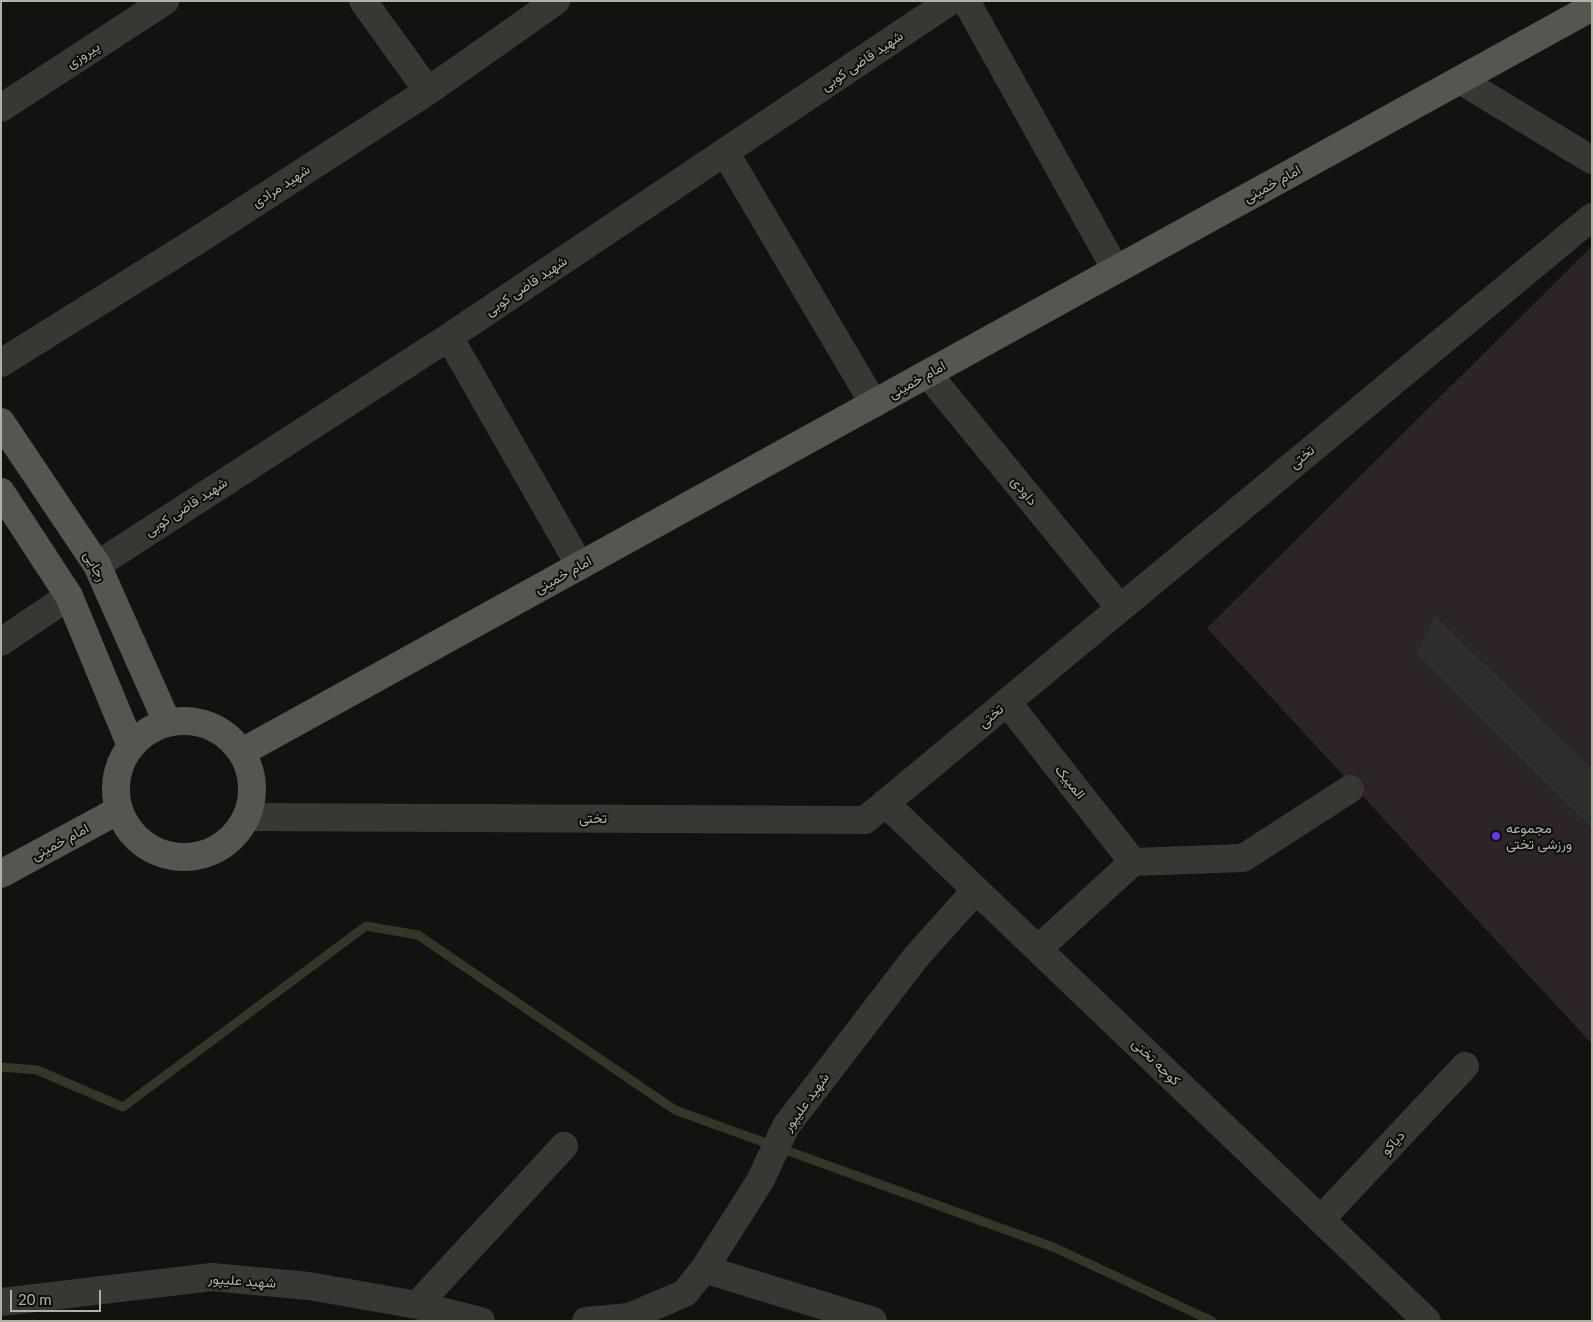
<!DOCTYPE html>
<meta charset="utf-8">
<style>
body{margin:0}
#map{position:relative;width:1593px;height:1322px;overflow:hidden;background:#121311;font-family:Lato,sans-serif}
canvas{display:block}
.frame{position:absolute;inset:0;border:2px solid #aeb3a3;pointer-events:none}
.scale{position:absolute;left:10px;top:1290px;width:91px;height:22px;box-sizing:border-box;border:2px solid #aeb3a3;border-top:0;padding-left:6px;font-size:15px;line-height:18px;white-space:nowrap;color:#aeb3a3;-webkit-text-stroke:4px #0d0e0c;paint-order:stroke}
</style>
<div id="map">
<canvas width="1593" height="1322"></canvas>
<div class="frame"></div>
<div class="scale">20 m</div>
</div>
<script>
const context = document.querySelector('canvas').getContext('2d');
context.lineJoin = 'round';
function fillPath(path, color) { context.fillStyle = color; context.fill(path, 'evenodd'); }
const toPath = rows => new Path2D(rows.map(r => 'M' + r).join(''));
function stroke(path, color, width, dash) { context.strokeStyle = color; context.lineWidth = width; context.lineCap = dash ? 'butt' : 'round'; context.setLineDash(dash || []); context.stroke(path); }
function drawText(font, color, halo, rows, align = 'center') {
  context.font = font + ' Lato,Vazirmatn,sans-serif'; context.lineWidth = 4; context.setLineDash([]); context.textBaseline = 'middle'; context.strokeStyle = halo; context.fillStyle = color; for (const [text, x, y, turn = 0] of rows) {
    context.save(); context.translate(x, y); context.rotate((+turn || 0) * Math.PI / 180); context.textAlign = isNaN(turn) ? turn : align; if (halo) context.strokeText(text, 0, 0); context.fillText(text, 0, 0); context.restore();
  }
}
const green = toPath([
 [1592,246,1592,1044,1207,628]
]);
const stream = toPath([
 [1,1067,37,1070,123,1107,366,926,418,935,675,1110,1053,1247,1212,1321]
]);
const building = toPath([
 [1435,616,1592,769,1592,828,1416,654]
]);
const minor = toPath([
 [363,1,428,91],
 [966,1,1116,270],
 [1460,80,1592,160],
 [1,108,165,1],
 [725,152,874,404],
 [449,337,580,566],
 [1,363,198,240,428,91,556,1],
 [928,374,1120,608],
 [97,565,449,337,950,1],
 [1,642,69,596],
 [1007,702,1133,862],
 [885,803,1427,1321],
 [247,817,865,820,1592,217],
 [1038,949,1133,862,1243,858,1350,789],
 [1321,1219,1465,1066],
 [704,1269,873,1321],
 [1,1302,212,1277,309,1286,417,1305,481,1321],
 [417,1305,564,1146],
 [586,1321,629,1317,685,1293,704,1269,760,1181,786,1126,916,957,976,890]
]);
const major = toPath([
 [1,422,97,565,167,722],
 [1,492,69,596,131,746],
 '116 789a68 68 0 1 1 136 0a68 68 0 1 1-136 0Z',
 [242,752,1592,7],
 [1,874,119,810]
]);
const markers = [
 [1496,836,5,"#6a32ea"]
];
const streetNames = [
 ["پیروزی",83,55,-33],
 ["شهید قاضی کوبی",862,61,-34],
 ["امام خمینی",1272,184,-29],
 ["شهید مرادی",281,186,-33],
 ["شهید قاضی کوبی",526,286,-34],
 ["امام خمینی",917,380,-29],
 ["تختی",1302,457,-40],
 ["داودی",1024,491,51],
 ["شهید قاضی کوبی",186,507,-33],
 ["رجایی",95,566,61],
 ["امام خمینی",563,575,-29],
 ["تختی",991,716,-40],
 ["المپیک",1070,782,51],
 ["تختی",593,818],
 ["امام خمینی",60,842,-28],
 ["کوچه تختی",1156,1062,44],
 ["شهید علیپور",806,1102,-54],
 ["دیاکو",1393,1143,-47],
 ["شهید علیپور",242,1281,4]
];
const poiNames = [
 ["مجموعه",1506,828],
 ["ورزشی تختی",1506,844]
];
fillPath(green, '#2c2426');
stroke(stream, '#353628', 9);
fillPath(building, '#2d2f2c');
stroke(minor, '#353833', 28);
stroke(major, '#53574f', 28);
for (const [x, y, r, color] of markers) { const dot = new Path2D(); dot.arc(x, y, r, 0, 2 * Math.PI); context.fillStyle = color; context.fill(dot); stroke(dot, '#0d0e0c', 2); }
drawText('14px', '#aeb3a3', '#0d0e0c', streetNames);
drawText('14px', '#aeb3a3', '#0d0e0c', poiNames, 'left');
</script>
